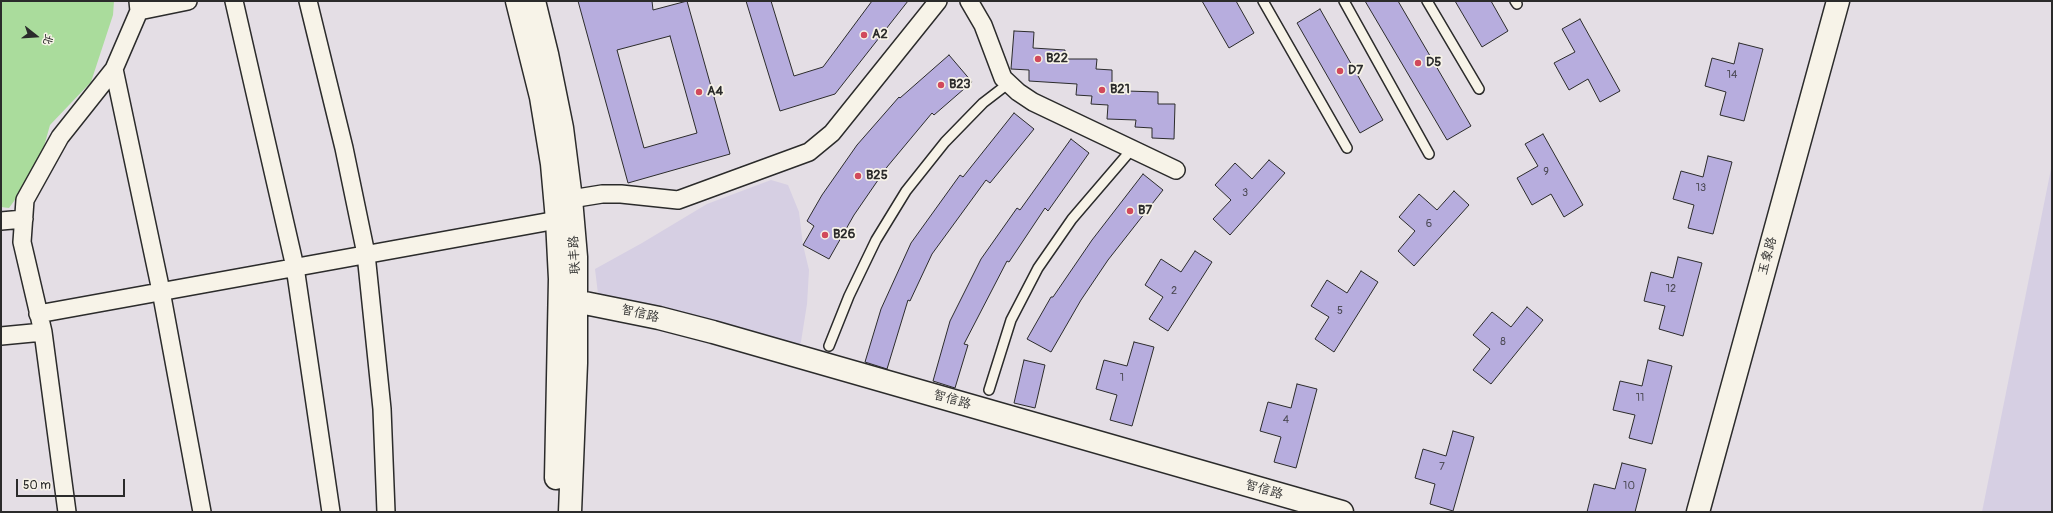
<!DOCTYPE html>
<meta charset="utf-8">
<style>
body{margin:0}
#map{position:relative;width:2053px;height:513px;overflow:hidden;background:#e4dee5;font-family:Pangolin,"LXGW WenKai TC",sans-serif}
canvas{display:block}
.frame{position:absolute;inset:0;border:2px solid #2b2b2b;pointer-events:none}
.north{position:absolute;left:16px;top:16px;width:40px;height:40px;-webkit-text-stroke:3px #f7f3e8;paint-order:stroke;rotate:107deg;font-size:11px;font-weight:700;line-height:16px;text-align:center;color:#2b2b2b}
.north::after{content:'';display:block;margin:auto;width:14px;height:18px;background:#2b2b2b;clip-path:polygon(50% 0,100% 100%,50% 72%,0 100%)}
.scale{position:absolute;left:16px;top:479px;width:109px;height:18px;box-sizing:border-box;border:2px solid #2b2b2b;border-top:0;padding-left:5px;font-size:12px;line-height:14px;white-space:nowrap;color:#2b2b2b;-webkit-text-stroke:3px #f7f3e8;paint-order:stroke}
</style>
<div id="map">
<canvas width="2053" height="513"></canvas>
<div class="frame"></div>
<div class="north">北</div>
<div class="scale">50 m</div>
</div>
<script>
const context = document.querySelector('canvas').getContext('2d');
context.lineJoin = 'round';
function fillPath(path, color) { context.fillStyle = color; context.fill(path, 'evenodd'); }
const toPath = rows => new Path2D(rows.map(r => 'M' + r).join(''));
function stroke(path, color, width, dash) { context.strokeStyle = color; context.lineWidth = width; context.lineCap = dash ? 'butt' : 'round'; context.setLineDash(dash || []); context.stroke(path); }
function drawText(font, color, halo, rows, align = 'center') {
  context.font = font + ' Pangolin,"LXGW WenKai TC",sans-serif'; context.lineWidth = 3.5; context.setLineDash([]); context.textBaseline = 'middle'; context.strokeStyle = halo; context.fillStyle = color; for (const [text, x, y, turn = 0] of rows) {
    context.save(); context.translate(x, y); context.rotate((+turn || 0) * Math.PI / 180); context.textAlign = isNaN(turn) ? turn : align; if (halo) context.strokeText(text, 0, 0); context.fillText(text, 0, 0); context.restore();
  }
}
const built = toPath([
 [2052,164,2052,512,1982,512],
 [771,180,788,185,799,212,803,245,809,270,807,304,800,348,634,302,598,294,595,269,642,243,707,204]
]);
const green = toPath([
 [1,1,114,1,113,15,91,82,50,125,38,168,9,208,1,207]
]);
const building = toPath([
 [578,1,652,1,653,10,687,1,730,154,628,183,578,1],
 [670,36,697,133,644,148,617,50,670,36],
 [746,1,771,1,794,76,823,67,872,1,908,1,835,94,780,111,746,1],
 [1202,1,1236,1,1254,33,1229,48,1202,1],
 [1365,1,1398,1,1471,126,1447,140,1365,1],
 [1455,1,1491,1,1508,31,1482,47,1455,1],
 [1320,9,1383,120,1360,133,1297,23,1320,9],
 [1580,19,1620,91,1600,102,1588,79,1569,90,1554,63,1575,52,1562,29,1580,19],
 [1014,31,1034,32,1033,48,1065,50,1065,59,1097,59,1096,69,1112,70,1112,84,1128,85,1127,91,1158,92,1158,104,1175,104,1174,139,1152,138,1152,128,1135,127,1136,120,1107,119,1108,105,1091,104,1092,96,1076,95,1077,84,1029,81,1029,70,1011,69,1014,31],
 [1739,43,1763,49,1744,121,1720,115,1726,92,1705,86,1712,58,1734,64,1739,43],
 [949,55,972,82,934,115,932,113,887,167,854,215,829,259,803,245,814,226,807,221,822,195,857,145,899,97,900,98,949,55],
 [1014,113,1034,129,990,183,986,180,932,254,910,301,908,300,887,369,865,362,881,309,911,243,960,175,963,177,1014,113],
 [1543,134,1583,205,1564,217,1551,194,1532,205,1517,178,1538,166,1525,144,1543,134],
 [1071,139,1089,153,1048,211,1045,208,1009,262,1007,261,964,344,968,345,955,388,933,381,950,321,981,259,1017,208,1020,210,1071,139],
 [1708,156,1732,162,1713,234,1688,228,1694,205,1673,199,1681,171,1703,177,1708,156],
 [1269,160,1285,173,1230,235,1213,219,1231,200,1215,185,1235,163,1252,179,1269,160],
 [1143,174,1163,190,1108,260,1081,300,1051,352,1027,339,1051,297,1053,297,1092,240,1143,174],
 [1454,191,1469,205,1414,266,1398,251,1415,231,1399,217,1419,194,1437,210,1454,191],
 [1195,251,1212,262,1168,331,1149,319,1163,297,1145,285,1161,259,1181,272,1195,251],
 [1678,257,1702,263,1683,336,1659,329,1665,306,1644,301,1651,272,1673,278,1678,257],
 [1361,271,1378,282,1334,352,1315,339,1329,317,1311,306,1327,280,1347,293,1361,271],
 [1527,307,1543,320,1491,384,1473,370,1490,349,1473,335,1492,312,1511,327,1527,307],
 [1134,342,1154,347,1132,426,1110,420,1117,395,1096,389,1104,360,1127,366,1134,342],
 [1024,360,1045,365,1035,408,1014,403,1024,360],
 [1648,360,1672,366,1652,444,1629,438,1635,415,1613,410,1620,381,1642,386,1648,360],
 [1297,384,1317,389,1296,468,1274,462,1281,437,1260,431,1268,402,1291,408,1297,384],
 [1453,431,1474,437,1453,511,1430,504,1435,484,1415,478,1423,449,1446,456,1453,431],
 [1622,463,1646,469,1635,512,1587,512,1594,484,1615,489,1622,463]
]);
const lane = toPath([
 [1263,1,1347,148],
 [1344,1,1429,154],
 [1427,1,1479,89],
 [1515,1,1517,4],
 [829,346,849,296,876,240,906,191,945,142,983,103,1009,83],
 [989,390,1011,320,1038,268,1072,219,1132,149]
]);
const street = toPath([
 [234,1,295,267,331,512],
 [308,1,344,148,366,254,382,409,386,512],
 [969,1,983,25,1003,78,1018,92,1033,102,1176,170],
 [139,11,188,1],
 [114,69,161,291,202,512],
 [571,199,602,194,621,194,678,200,809,152,832,133,938,1],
 [1,221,24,219],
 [38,314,557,220],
 [1,336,43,332],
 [67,512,43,332,22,242,25,200,60,137,114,69,139,11,138,1]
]);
const secondary = toPath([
 [517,1,541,97,552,164,557,220,560,279,556,478],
 [534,1,547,54,562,128,571,199,576,257,576,363,570,512],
 [560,298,659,318,713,332,1342,512],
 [1698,512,1838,1]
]);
const markers = [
 [864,35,4,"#d1495b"],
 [1038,59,4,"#d1495b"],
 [1418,63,4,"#d1495b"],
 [1340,71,4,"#d1495b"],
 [941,85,4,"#d1495b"],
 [1102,90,4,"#d1495b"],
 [699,92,4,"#d1495b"],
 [858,176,4,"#d1495b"],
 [1130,211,4,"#d1495b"],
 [825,235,4,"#d1495b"]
];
const numberNames = [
 ["14",1732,75],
 ["9",1546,172],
 ["13",1701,188],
 ["3",1245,193],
 ["6",1429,224],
 ["12",1671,289],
 ["2",1174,291],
 ["5",1340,311],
 ["8",1503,342],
 ["1",1122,378],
 ["11",1640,398],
 ["4",1286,420],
 ["7",1442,467],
 ["10",1629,486]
];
const poiNames = [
 ["A2",872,35],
 ["B22",1046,59],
 ["D5",1426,63],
 ["D7",1348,71],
 ["B23",949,85],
 ["B21",1110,90],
 ["A4",707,92],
 ["B25",866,176],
 ["B7",1138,211],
 ["B26",833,235]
];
const streetNames = [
 ["联丰路",575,255,-93],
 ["玉象路",1768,256,-75],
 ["智信路",640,314,13],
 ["智信路",952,400,16],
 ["智信路",1264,490,16]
];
fillPath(built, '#d6cfe3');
fillPath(green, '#aadc9c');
fillPath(building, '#b7adde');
stroke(building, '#2b2b2b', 1);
stroke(lane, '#2b2b2b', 12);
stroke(street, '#2b2b2b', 20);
stroke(secondary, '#2b2b2b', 25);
stroke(lane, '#f7f3e8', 9);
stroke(street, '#f7f3e8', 17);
stroke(secondary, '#f7f3e8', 22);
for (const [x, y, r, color] of markers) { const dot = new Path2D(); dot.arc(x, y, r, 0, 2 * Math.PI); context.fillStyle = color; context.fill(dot); stroke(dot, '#f7f3e8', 1.5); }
drawText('11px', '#4e4c58', null, numberNames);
drawText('bold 13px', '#2b2b2b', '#f7f3e8', poiNames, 'left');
drawText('13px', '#2b2b2b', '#f7f3e8', streetNames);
</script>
